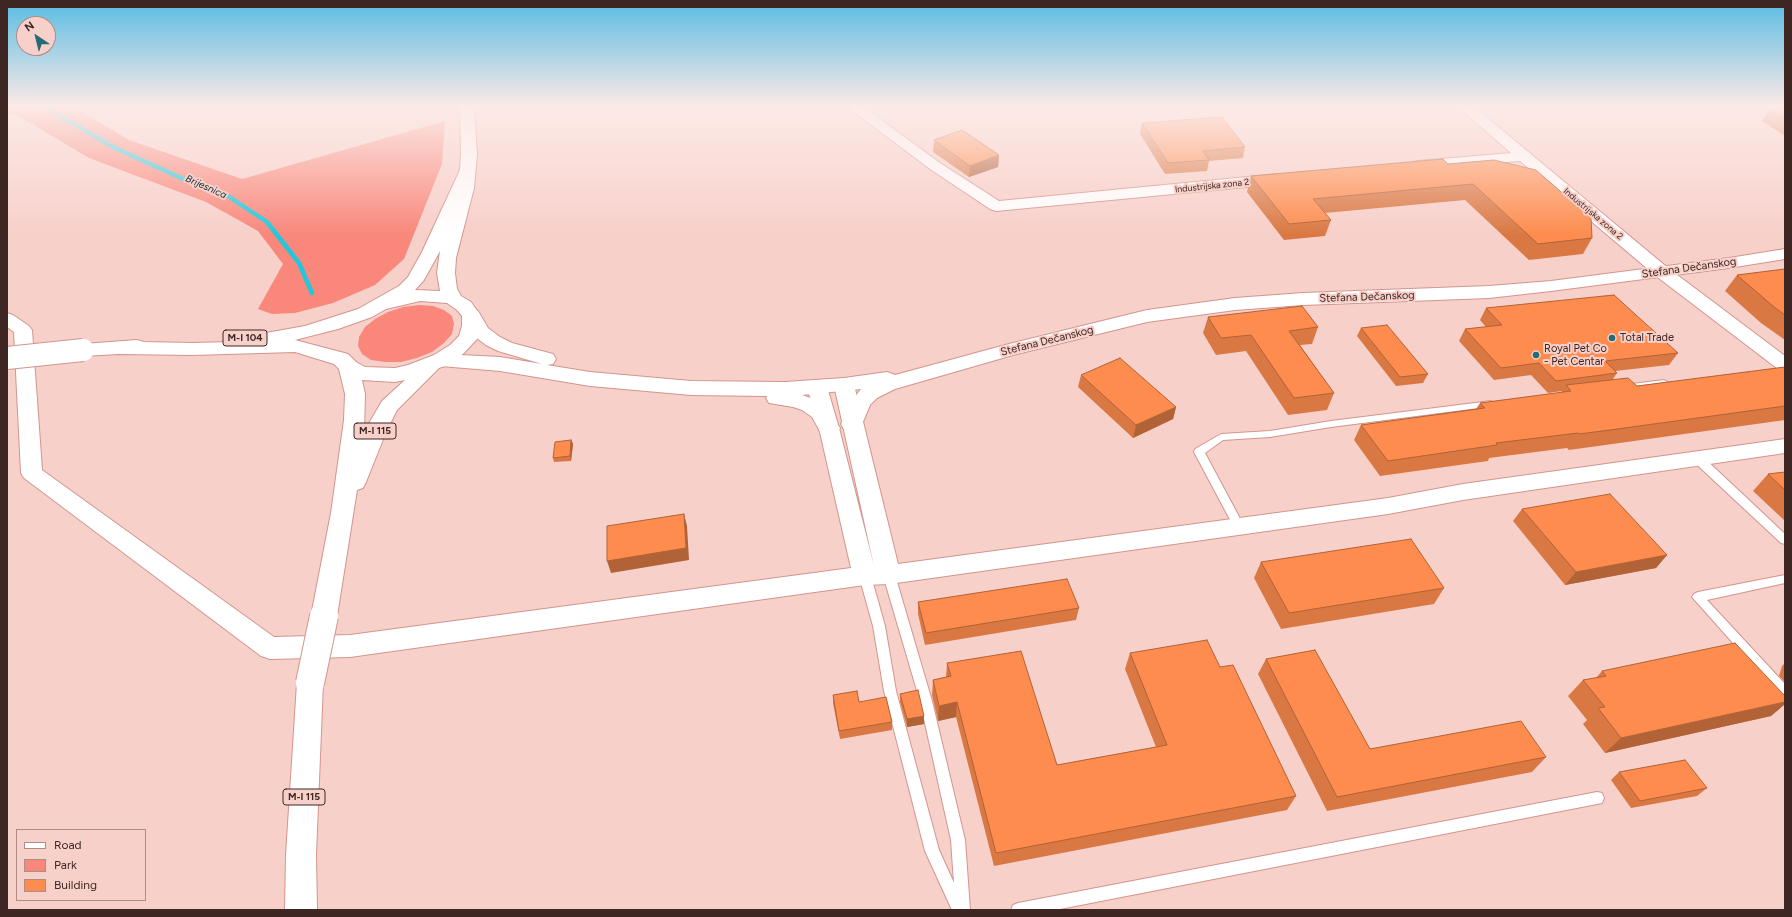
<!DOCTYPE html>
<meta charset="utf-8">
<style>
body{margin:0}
#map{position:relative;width:1792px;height:917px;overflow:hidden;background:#f8d0ca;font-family:Figtree,sans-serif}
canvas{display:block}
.frame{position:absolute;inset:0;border:8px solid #3e2622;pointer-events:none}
.legend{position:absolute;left:16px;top:829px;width:130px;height:72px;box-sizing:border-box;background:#f8d0ca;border:1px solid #ae8c87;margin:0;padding:5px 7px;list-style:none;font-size:12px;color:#3e2622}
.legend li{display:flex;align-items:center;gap:8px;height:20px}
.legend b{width:20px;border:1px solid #ae8c87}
.north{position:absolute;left:16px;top:16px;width:40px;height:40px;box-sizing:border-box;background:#f8d0ca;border:1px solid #ae8c87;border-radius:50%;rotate:325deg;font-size:11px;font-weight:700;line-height:16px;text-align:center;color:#3e2622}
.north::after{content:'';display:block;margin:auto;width:14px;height:18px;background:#226c75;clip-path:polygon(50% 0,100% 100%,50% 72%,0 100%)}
</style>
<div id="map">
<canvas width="1792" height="917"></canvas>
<div class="frame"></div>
<ul class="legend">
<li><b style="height:5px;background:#fff"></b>Road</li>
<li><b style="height:11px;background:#f9877b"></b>Park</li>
<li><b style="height:11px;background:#fd8c4e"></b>Building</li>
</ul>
<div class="north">N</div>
</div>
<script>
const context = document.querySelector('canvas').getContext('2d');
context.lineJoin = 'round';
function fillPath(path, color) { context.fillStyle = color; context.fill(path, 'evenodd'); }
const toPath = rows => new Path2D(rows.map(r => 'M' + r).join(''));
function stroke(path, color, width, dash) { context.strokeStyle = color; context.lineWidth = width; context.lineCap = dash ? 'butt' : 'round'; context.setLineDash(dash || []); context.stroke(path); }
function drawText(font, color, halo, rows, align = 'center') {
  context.font = font + ' Figtree,sans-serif'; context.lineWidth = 4; context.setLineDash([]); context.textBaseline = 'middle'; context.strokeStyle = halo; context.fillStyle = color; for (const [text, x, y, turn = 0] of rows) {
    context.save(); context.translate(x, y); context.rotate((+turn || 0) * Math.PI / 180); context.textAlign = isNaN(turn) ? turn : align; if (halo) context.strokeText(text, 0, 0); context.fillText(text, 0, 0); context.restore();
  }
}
const green = toPath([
 [7,106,77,106,79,110,129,140,242,179,445,121,442,164,404,259,375,285,333,303,295,313,272,314,258,309,283,264,258,231,206,202,89,158,15,114,7,116],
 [419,305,433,306,444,310,452,316,454,324,452,334,444,343,432,352,417,358,401,362,385,362,371,360,362,354,358,346,359,337,365,327,375,319,388,312,403,307]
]);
const stream = toPath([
 [48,106,50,110,115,148,190,182,228,196,267,222,299,263,312,293]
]);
const service = toPath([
 [1664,380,1669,383,1667,385,1624,391,1619,388,1624,385,1664,380],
 [1491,401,1496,404,1494,406,1331,427,1270,437,1223,440,1205,453,1244,526,1243,529,1239,530,1235,529,1194,452,1195,449,1221,434,1270,431,1331,421,1491,401],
 [1698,455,1702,456,1785,534,1785,544,1781,543,1694,462,1693,459,1698,455],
 [889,571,893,572,895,575,932,701,965,840,970,910,952,910,925,851,884,691,873,626,859,576,861,573,865,572,869,573,871,576,885,626,896,691,939,850,954,883,951,840,920,701,883,575,885,572,889,571],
 [1785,575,1785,583,1707,600,1785,684,1785,698,1781,697,1692,597,1694,594,1698,592,1785,575],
 [1597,792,1602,793,1604,798,1602,803,1597,804,1055,910,1011,910,1013,905,1018,903,1597,792]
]);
const minor = toPath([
 [846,106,862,106,940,163,999,201,1278,174,1283,176,1286,179,1283,182,1278,184,996,211,990,209,930,169,846,106],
 [1457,106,1473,106,1668,268,1785,356,1785,371,1778,369,1656,276,1520,161,1418,169,1413,168,1411,165,1413,162,1418,161,1511,153,1457,106],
 [7,313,13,315,29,326,32,330,42,470,274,637,350,635,851,568,819,428,807,387,810,382,817,380,824,382,827,387,839,428,874,566,834,385,837,380,844,378,851,380,854,385,898,564,1388,498,1463,484,1785,439,1785,453,1463,500,1388,514,889,584,865,585,786,596,350,657,270,659,261,656,24,478,21,473,14,332,7,327,7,313]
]);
const secondary = toPath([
 [1785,249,1785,259,1729,268,1551,291,1489,298,1303,305,1235,310,1147,322,1013,355,895,389,877,398,870,405,860,429,852,431,844,429,841,424,851,402,861,389,802,395,816,400,826,407,840,428,837,433,829,435,821,433,812,417,802,410,793,407,769,403,766,398,767,396,691,395,590,386,500,371,441,366,434,365,431,360,434,355,441,354,500,357,542,364,498,351,486,345,474,336,462,315,464,311,471,309,478,311,488,328,500,337,512,343,553,354,556,359,553,364,547,365,590,372,691,381,785,382,844,378,887,372,895,375,1009,344,1147,310,1235,298,1303,293,1489,286,1551,281,1729,258,1785,249]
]);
const primary = toPath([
 [460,106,474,106,477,154,474,188,456,258,455,273,457,289,461,296,471,302,480,315,482,326,478,338,464,353,448,365,439,368,397,410,386,432,366,482,363,488,357,490,337,616,333,623,324,627,315,623,311,616,331,513,344,420,345,394,339,369,334,364,295,352,193,355,119,354,83,356,76,354,73,350,76,346,83,344,137,340,144,342,193,343,266,341,263,337,266,333,305,326,358,309,399,286,408,277,422,252,460,170,461,154,460,106],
 [440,251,437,273,440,291,415,290,424,280,440,251],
 [420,301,447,303,457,310,462,316,462,326,459,336,450,345,434,355,408,365,395,368,365,367,356,362,348,354,295,340,338,329,372,317,386,309,420,301],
 [362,380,395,382,405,380,382,401,364,432,365,394,362,380],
 [310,671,319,675,323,683,316,855,317,910,285,910,286,855,297,683,301,675,310,671]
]);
const primaryBridgeFar1 = toPath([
 [7,358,83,350]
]);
const primaryBridge = toPath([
 [310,683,324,616]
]);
const wall = toPath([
 [1770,109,1785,109,1785,136,1762,121],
 [1142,123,1245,147,1243,158,1209,161,1207,171,1165,174,1140,134],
 [934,140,999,155,998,167,969,177,933,152],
 [1448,164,1592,238,1583,254,1529,260,1465,200,1325,213,1331,220,1325,236,1284,240,1247,192,1251,176],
 [1785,269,1785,340,1761,323,1725,291,1737,275],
 [1486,308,1678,353,1669,365,1615,371,1617,373,1613,379,1637,386,1785,367,1785,420,1598,446,1569,450,1567,448,1489,458,1488,461,1380,476,1354,440,1361,425,1476,409,1480,403,1561,393,1562,391,1548,393,1531,375,1494,380,1459,341,1465,329,1486,327,1480,320],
 [1208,317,1318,327,1312,344,1300,345,1334,393,1327,410,1288,415,1246,351,1216,355,1203,333],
 [1361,328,1428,374,1423,383,1396,386,1357,336],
 [1081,375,1176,407,1173,419,1133,438,1078,387],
 [571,440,573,444,571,461,554,462,553,458],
 [1785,472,1785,521,1753,491,1768,474],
 [1522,509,1667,555,1656,568,1565,585,1513,521],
 [1261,562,1444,588,1434,604,1281,629,1254,578],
 [918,602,1079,608,1076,620,925,645,918,614],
 [1130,653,1220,667,1296,796,1287,810,994,866,956,717,938,721,932,695,933,680,946,677,947,663,1057,765,1156,747,1125,669],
 [1266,659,1370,749,1546,757,1532,772,1327,811,1258,674],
 [1785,663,1785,682,1779,676,1782,666],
 [1602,671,1785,696,1785,704,1771,716,1605,753,1583,724,1587,720,1568,696,1583,680,1596,678],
 [900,694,924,724,907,727,900,702],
 [833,695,859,702,892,722,892,730,840,739,833,703],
 [1619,772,1707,788,1697,796,1631,808,1611,780]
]);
const shadedWall = toPath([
 [999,155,998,167,969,177,970,166],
 [1176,407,1173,419,1133,438,1136,425],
 [571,440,573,444,571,461,570,456],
 [684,514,687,526,689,560,611,573,607,561],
 [1667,555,1656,568,1565,585,1576,572],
 [957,702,956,717,938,721,939,706],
 [1785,702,1785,704,1771,716,1605,753,1621,738],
 [924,716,924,724,907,727,907,719]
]);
const building = toPath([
 [1770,109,1785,109,1785,119,1770,109],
 [1222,117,1245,147,1203,151,1209,160,1168,163,1142,123,1222,117],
 [962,130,999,155,970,166,934,140,962,130],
 [1443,159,1448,164,1494,160,1536,170,1591,218,1592,238,1538,244,1473,184,1313,199,1331,220,1289,224,1251,176,1443,159],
 [1785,269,1785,315,1774,307,1737,275,1785,269],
 [1614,295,1678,353,1605,361,1617,373,1556,381,1539,363,1501,368,1465,329,1502,325,1486,308,1614,295],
 [1302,306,1318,327,1289,331,1334,393,1294,398,1251,335,1221,338,1208,317,1302,306],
 [1387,325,1428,374,1400,377,1361,328,1387,325],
 [1120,358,1176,407,1136,425,1081,375,1120,358],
 [1785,367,1785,406,1610,430,1579,434,1578,433,1496,443,1497,445,1388,461,1361,425,1485,408,1480,403,1571,391,1566,385,1628,378,1637,386,1785,367],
 [571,440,570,456,553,458,555,442,571,440],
 [1785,472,1785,490,1768,474,1785,472],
 [1610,494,1667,555,1576,572,1522,509,1610,494],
 [684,514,686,548,607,561,607,526,684,514],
 [1411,539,1444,588,1289,613,1261,562,1411,539],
 [1067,579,1079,608,926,633,918,602,1067,579],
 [1207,640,1220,667,1233,665,1296,796,996,853,957,702,939,706,933,680,951,676,947,663,1021,651,1057,765,1167,745,1130,653,1207,640],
 [1735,643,1785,696,1785,702,1621,738,1598,708,1605,707,1583,680,1606,676,1602,671,1735,643],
 [1315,650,1370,749,1521,721,1546,757,1337,797,1266,659,1315,650],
 [918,690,924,716,907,719,900,694,918,690],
 [857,691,859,702,886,697,892,722,839,731,833,695,857,691],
 [1685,760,1707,788,1640,801,1619,772,1685,760]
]);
const markers = [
 [1612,338,4,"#226c75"],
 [1536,355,4,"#226c75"]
];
const farStreetnames = [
 ["Industrijska zona 2",1212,186,-6],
 ["Industrijska zona 2",1593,214,40]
];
const farWaternames = [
 ["Brijesnica",206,187,24]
];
const shields = [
 [245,338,44],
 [375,431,42],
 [304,797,42]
];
const shieldNames = [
 ["M-I 104",245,338],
 ["M-I 115",375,431],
 ["M-I 115",304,797]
];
const streetNames = [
 ["Stefana Dečanskog",1689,268,-8],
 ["Stefana Dečanskog",1367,297,-2],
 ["Stefana Dečanskog",1047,341,-14]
];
const poiNames = [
 ["Total Trade",1620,338],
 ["Royal Pet Co",1544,349],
 ["- Pet Centar",1544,362]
];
fillPath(green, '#f9877b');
stroke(stream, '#21c8db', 4.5);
stroke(service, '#d3958d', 2);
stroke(minor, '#d3958d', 2);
stroke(secondary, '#d3958d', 2);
stroke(primary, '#d3958d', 2);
fillPath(service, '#fff');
fillPath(minor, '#fff');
fillPath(secondary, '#fff');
fillPath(primary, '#fff');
stroke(primaryBridgeFar1, '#d3958d', 24, []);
stroke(primaryBridge, '#d3958d', 30, []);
stroke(primaryBridgeFar1, '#fff', 22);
stroke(primaryBridge, '#fff', 28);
fillPath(wall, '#da7843');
fillPath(shadedWall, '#b16237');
fillPath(building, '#fd8c4e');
stroke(building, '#b16237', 1);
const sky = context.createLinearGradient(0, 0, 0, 235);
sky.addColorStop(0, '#58bce3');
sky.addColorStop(0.45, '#fceae7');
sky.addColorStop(1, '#fceae700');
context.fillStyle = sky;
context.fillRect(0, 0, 1792, 235);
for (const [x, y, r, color] of markers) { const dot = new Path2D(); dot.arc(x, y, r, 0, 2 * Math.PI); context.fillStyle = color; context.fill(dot); stroke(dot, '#f8d0ca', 1.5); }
drawText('9px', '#3e2622', '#f8d0ca', farStreetnames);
drawText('italic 10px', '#113035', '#f8d0ca', farWaternames);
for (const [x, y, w] of shields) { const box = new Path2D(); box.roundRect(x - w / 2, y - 8, w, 16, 3); context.fillStyle = '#f8d0ca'; context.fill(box); stroke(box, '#3e2622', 1); }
drawText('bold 10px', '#3e2622', null, shieldNames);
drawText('11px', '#3e2622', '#f8d0ca', streetNames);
drawText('11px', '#3e2622', '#f8d0ca', poiNames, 'left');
</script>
